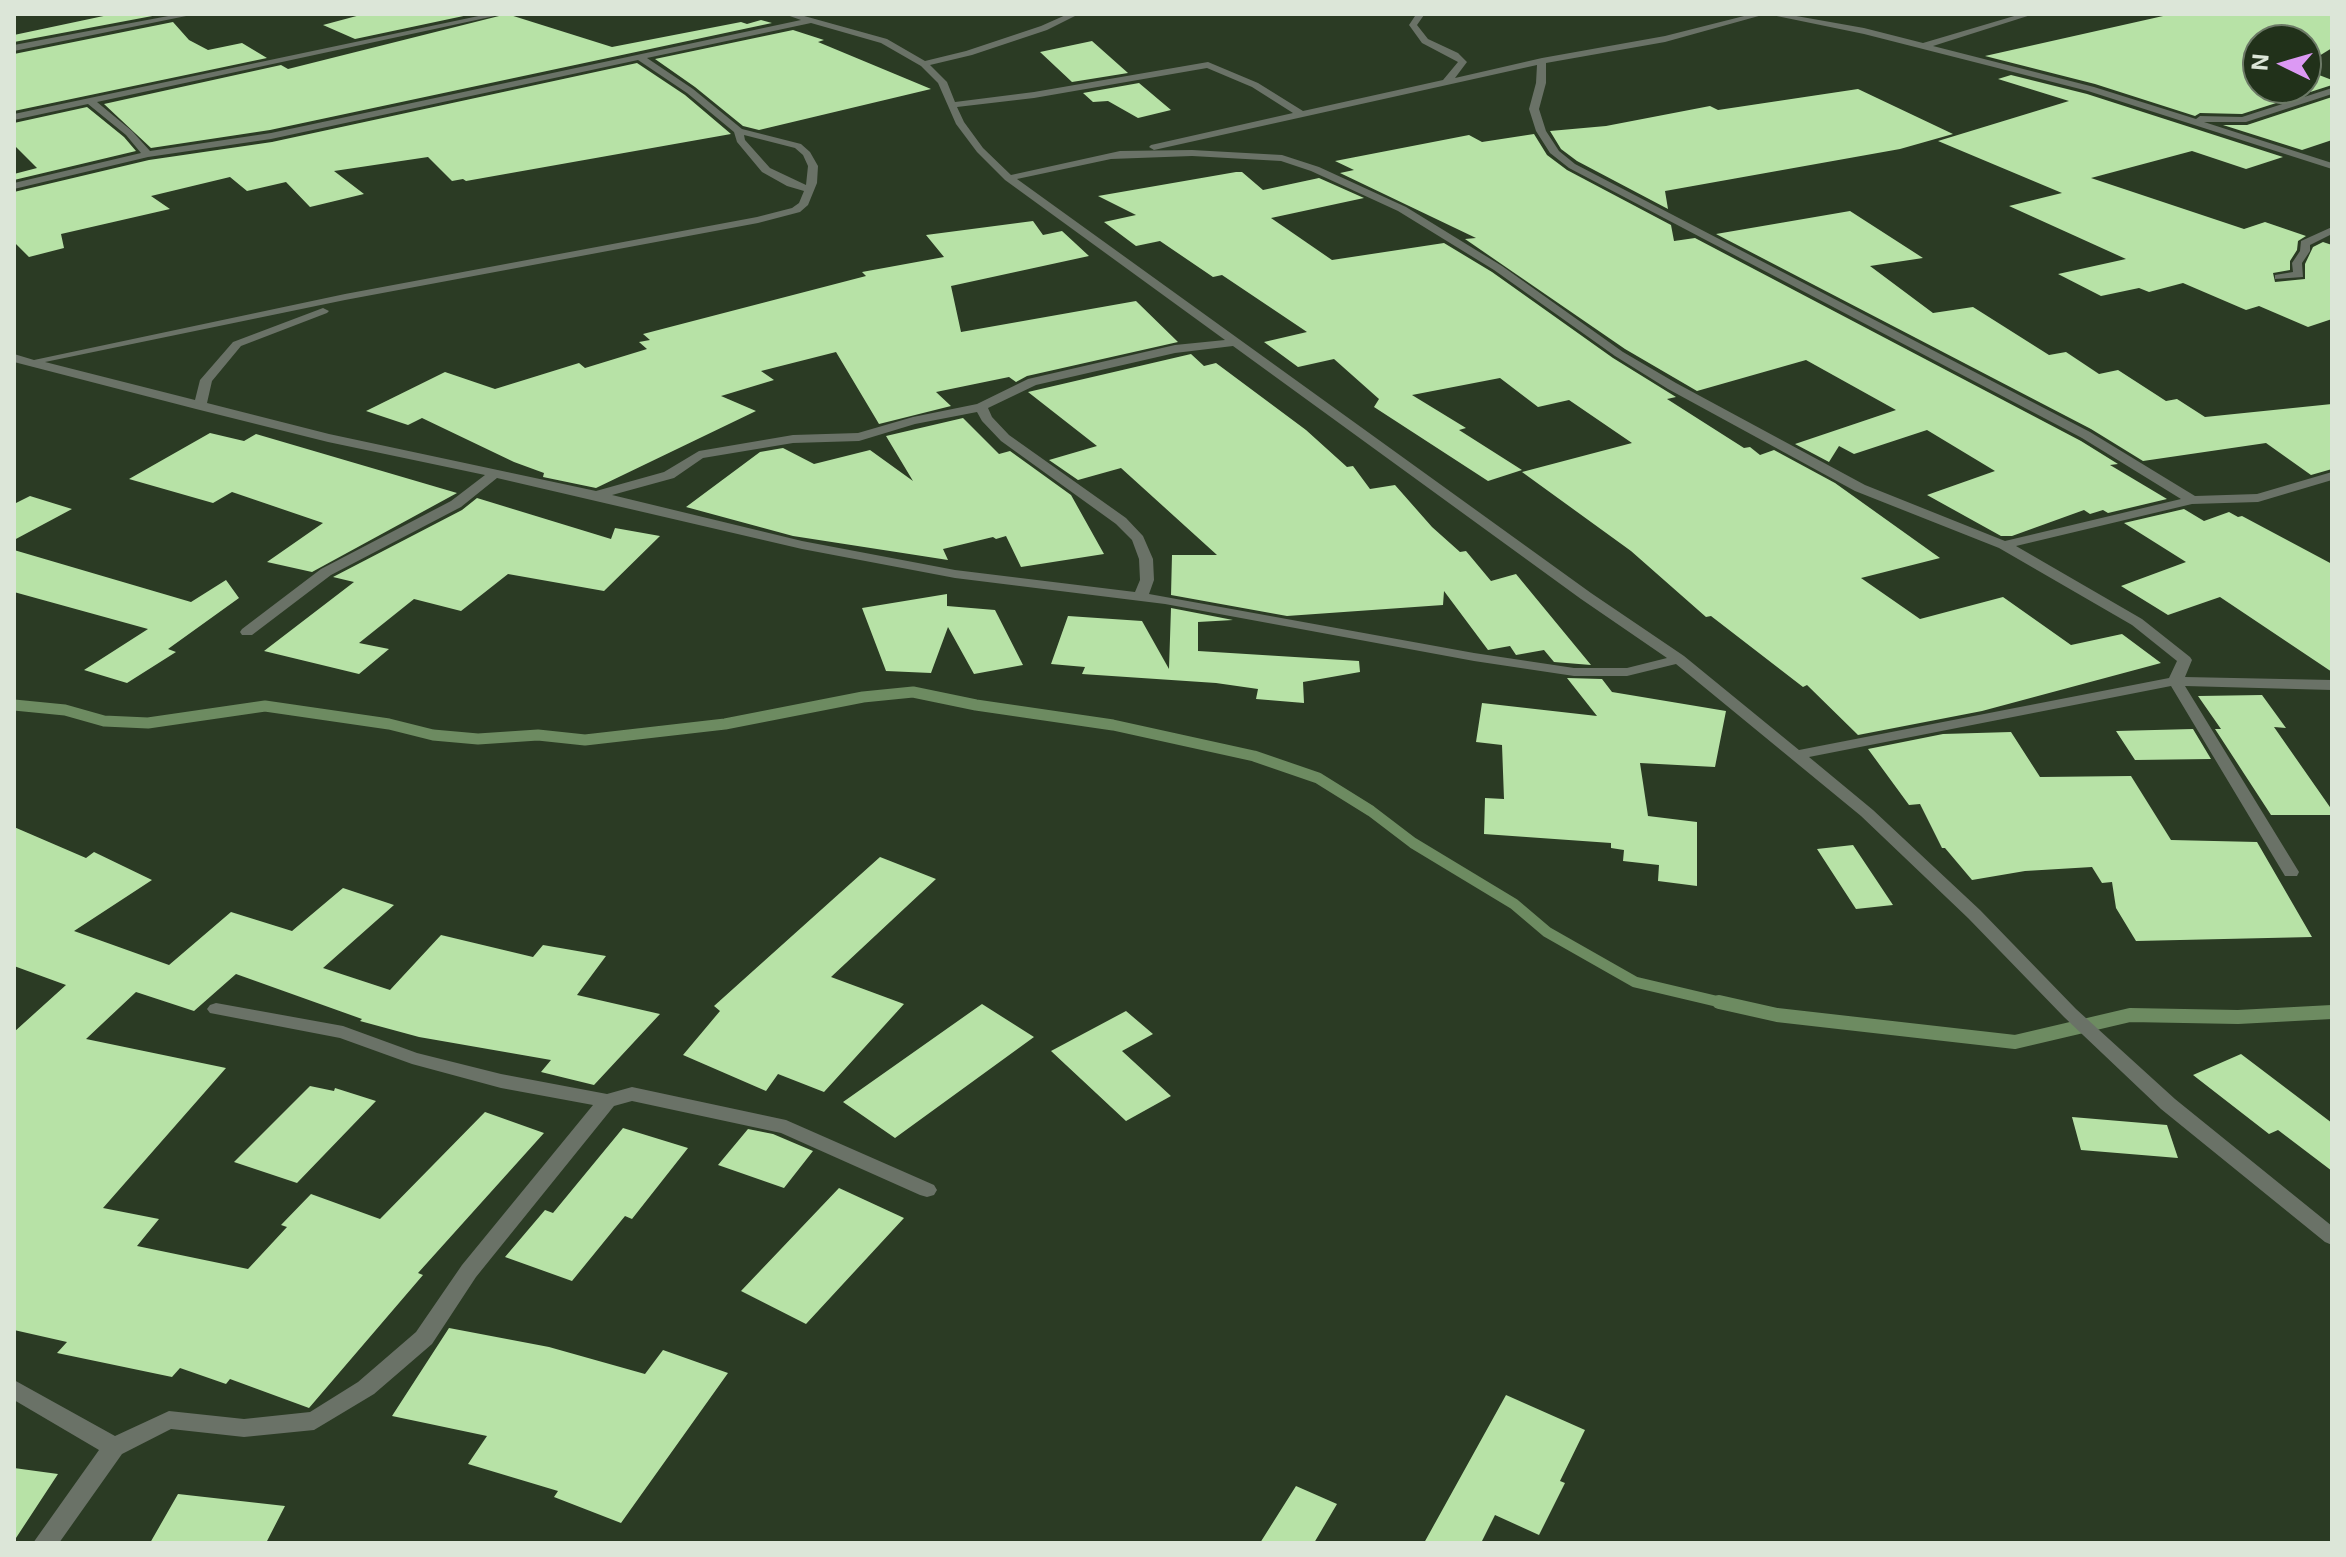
<!DOCTYPE html>
<style>
body{margin:0}
#map{position:relative;width:2346px;height:1557px;overflow:hidden;background:#2b3b24;font-family:Inter,sans-serif}
canvas{display:block}
.frame{position:absolute;inset:0;border:16px solid #dce6d8;pointer-events:none}
.north{position:absolute;left:2242px;top:24px;width:80px;height:80px;box-sizing:border-box;background:#21311a;border:2px solid #6c7966;border-radius:50%;rotate:275deg;font-size:22px;font-weight:700;line-height:32px;text-align:center;color:#dce6d8}
.north::after{content:'';display:block;margin:auto;width:28px;height:36px;background:#dc99f4;clip-path:polygon(50% 0,100% 100%,50% 72%,0 100%)}
</style>
<div id="map">
<canvas width="2346" height="1557"></canvas>
<div class="frame"></div>
<div class="north">N</div>
</div>
<script>
const context = document.querySelector('canvas').getContext('2d');
context.lineJoin = 'round';
const toPath = rows => new Path2D(rows.map(r => 'M' + r).join(''));
function stroke(path, color, width, dash) { context.strokeStyle = color; context.lineWidth = width; context.lineCap = dash ? 'butt' : 'round'; context.setLineDash(dash || []); context.stroke(path); }
function fillPath(path, color) { context.fillStyle = color; context.fill(path, 'evenodd'); }
const streamFar1 = toPath([
 [14,705,65,710,104,721,148,723,265,706,389,724,433,735,478,739,538,735,585,740,725,724,863,697,913,692,976,705,1113,725,1254,756,1318,778,1371,811,1413,843,1514,904,1547,932,1635,982,1728,1004]
]);
const stream = toPath([
 [1719,1002,1777,1015,2015,1042,2130,1015,2238,1017,2332,1012]
]);
const building = toPath([
 [113,14,163,14,14,42,14,35],
 [364,14,473,14,355,39,323,25],
 [507,14,612,47,741,22,747,24,761,20,772,23,270,130,151,148,104,104,281,65,288,69],
 [2172,14,2332,14,2332,48,2306,64,2306,40,2258,40,2258,88,2306,88,2306,70,2332,80,2332,85,2242,114,2200,113,2195,116,2095,84,1985,56],
 [173,22,189,40,208,50,242,43,267,58,14,111,14,54],
 [793,30,824,40,818,42,931,89,759,130,743,126,695,87,655,59],
 [1092,41,1128,73,1072,82,1040,52],
 [637,63,685,95,731,134,466,181,463,179,452,181,428,157,334,171,364,194,310,207,286,182,247,191,230,177,151,196,170,209,61,234,64,248,29,257,14,242,14,192,149,160,272,142],
 [2011,75,2087,94,2283,157,2246,169,2192,151,2091,178,2244,229,2265,222,2306,236,2298,241,2297,250,2290,261,2290,270,2273,273,2275,282,2305,279,2305,264,2313,247,2323,242,2332,245,2332,319,2308,327,2259,306,2246,310,2183,283,2149,292,2139,288,2101,296,2058,274,2126,259,2009,206,2062,193,1938,141,2069,101,1998,79],
 [1139,83,1171,110,1138,118,1108,101,1093,102,1083,93],
 [1858,89,1953,134,1900,149,1665,191,1668,209,1577,161,1561,149,1550,131,1606,126,1710,106,1718,110],
 [2332,97,2332,140,2302,150,2223,125,2247,125],
 [87,107,124,137,136,151,14,180,14,174,37,168,14,145,14,123],
 [1534,134,1547,155,1567,170,1671,225,1674,241,1695,238,2081,441,2118,464,2110,465,2167,499,2108,513,2103,510,2090,514,2084,510,2012,536,2001,536,1927,495,1995,471,1927,430,1854,454,1839,446,1829,462,1795,444,1896,410,1806,360,1697,391,1625,349,1465,239,1476,238,1340,173,1354,170,1335,161,1469,135,1482,142],
 [1236,172,1242,172,1263,190,1319,178,1364,198,1271,218,1332,260,1444,243,1492,272,1613,358,1676,397,1667,399,1744,448,1750,447,1760,455,1774,450,1835,483,1940,558,1861,578,1920,619,2003,597,2071,645,2122,634,2161,663,1982,711,1858,735,1807,685,1803,687,1711,616,1706,617,1631,551,1522,472,1632,443,1569,400,1538,407,1500,378,1412,395,1466,428,1459,430,1522,470,1488,481,1374,407,1379,399,1334,359,1298,367,1264,342,1307,332,1222,275,1213,277,1160,241,1136,246,1104,222,1136,215,1098,196],
 [1850,211,1923,258,1870,266,1933,313,1973,307,2049,355,2066,352,2099,374,2118,370,2166,401,2177,399,2205,417,2332,404,2332,469,2311,475,2266,443,2143,461,2091,429,1716,234],
 [1033,221,1043,235,1062,231,1089,256,951,286,961,332,1136,301,1178,342,1027,376,1016,382,1009,377,936,392,951,406,879,424,836,352,761,371,774,380,721,396,756,411,596,488,543,477,544,473,514,462,422,418,408,425,366,411,445,372,495,389,579,363,585,368,647,349,639,342,650,340,643,334,866,276,862,272,944,257,926,235],
 [1191,354,1204,366,1216,363,1306,430,1347,467,1353,466,1370,489,1395,485,1432,527,1460,552,1466,551,1491,581,1516,574,1591,665,1554,662,1544,650,1516,655,1510,646,1488,650,1444,591,1443,605,1287,616,1171,595,1172,555,1217,555,1121,468,1078,480,1049,460,1097,446,1028,392],
 [963,418,999,454,1010,451,1071,495,1104,554,1021,567,1006,536,996,539,993,537,943,549,948,560,793,536,686,507,760,452,783,448,814,464,870,450,913,481,886,436],
 [210,433,244,441,256,434,457,493,312,572,267,562,323,523,232,492,213,503,129,479],
 [30,496,72,509,14,540,14,504],
 [477,498,611,539,615,528,660,536,604,591,508,574,461,611,414,599,359,643,389,649,359,674,264,651,354,582,333,577,462,510],
 [2184,509,2204,521,2229,512,2238,517,2242,516,2332,564,2332,672,2220,597,2168,615,2121,586,2186,562,2124,523],
 [14,550,191,602,226,580,239,598,168,649,176,652,127,683,84,670,148,629,14,592],
 [947,594,947,606,995,610,1023,665,974,674,948,627,931,673,886,671,862,608],
 [1171,608,1233,620,1198,622,1198,651,1359,661,1360,672,1303,682,1304,703,1256,699,1258,689,1216,683,1082,674,1085,667,1051,664,1068,616,1142,621,1169,669],
 [1567,678,1602,679,1612,692,1726,711,1715,767,1640,763,1648,816,1697,822,1697,886,1658,881,1659,865,1623,861,1624,850,1611,848,1611,843,1484,834,1485,798,1504,799,1502,745,1476,742,1482,703,1597,716],
 [2262,695,2286,728,2274,727,2332,810,2332,815,2271,815,2215,729,2221,729,2198,696],
 [2193,729,2211,759,2135,760,2116,731],
 [2011,732,2040,777,2131,776,2171,840,2257,842,2312,937,2136,941,2116,908,2112,882,2102,883,2092,867,2025,871,1972,880,1945,848,1942,848,1920,804,1909,805,1868,749,1943,734],
 [14,827,86,858,94,852,152,880,74,931,169,965,231,912,292,931,343,888,394,905,323,968,390,990,441,935,533,957,543,945,606,956,577,995,660,1014,594,1085,541,1072,551,1060,419,1037,360,1021,362,1019,236,974,194,1011,136,992,86,1039,226,1068,103,1208,159,1219,137,1246,248,1269,287,1227,281,1225,311,1194,380,1219,485,1112,544,1133,418,1273,423,1275,309,1408,230,1379,226,1384,180,1368,172,1377,57,1353,67,1342,14,1330,14,1032,66,985,14,966],
 [1853,845,1893,905,1856,909,1817,849],
 [880,857,936,879,831,977,904,1004,824,1092,778,1074,766,1091,683,1055,720,1011,714,1006],
 [982,1004,1034,1037,895,1138,843,1102],
 [1126,1011,1153,1034,1122,1051,1171,1096,1126,1121,1051,1051],
 [2241,1054,2332,1123,2332,1171,2278,1130,2269,1134,2193,1075],
 [310,1086,334,1091,335,1088,376,1101,297,1183,234,1162],
 [2072,1117,2167,1125,2178,1158,2081,1150],
 [623,1128,688,1148,632,1219,625,1216,572,1281,505,1257,545,1210,553,1213],
 [748,1129,773,1134,813,1151,784,1188,718,1165],
 [839,1188,904,1218,806,1324,741,1291],
 [449,1328,549,1347,645,1374,663,1350,728,1373,621,1523,554,1497,558,1491,468,1464,487,1436,392,1416],
 [1506,1395,1585,1430,1560,1481,1565,1483,1539,1535,1495,1515,1481,1543,1424,1543],
 [14,1468,58,1474,14,1541],
 [1296,1486,1337,1504,1314,1543,1260,1543],
 [178,1494,285,1506,266,1543,150,1543]
]);
const minor = toPath([
 [179,14,196,14,14,51,14,45,179,14],
 [488,14,504,14,97,102,132,131,150,151,271,133,801,20,784,14,797,14,887,39,925,61,966,51,1041,26,1068,14,1079,14,1047,30,972,55,930,65,947,82,955,102,1034,92,1208,62,1258,83,1303,111,1443,80,1458,62,1422,43,1409,25,1415,16,1414,14,1424,15,1417,25,1428,39,1458,53,1467,62,1455,78,1542,58,1665,36,1752,14,1766,14,1665,42,1546,63,1546,83,1539,109,1546,131,1559,151,1575,164,2090,432,2195,496,2257,494,2332,472,2332,480,2258,502,2192,504,2016,546,2142,619,2190,657,2192,660,2185,677,2332,680,2332,690,2185,686,2299,872,2297,876,2285,876,2171,686,1809,757,1873,810,1980,910,2076,1009,2175,1099,2332,1226,2332,1245,2325,1242,2161,1109,2064,1017,1968,918,1861,816,1676,664,1627,676,1574,676,1474,661,1165,604,955,578,802,549,497,478,461,507,331,575,252,635,242,635,240,632,242,629,321,569,451,501,485,475,328,442,196,409,14,362,14,354,34,360,345,294,757,217,792,208,799,203,804,191,787,186,762,172,737,142,734,132,687,93,638,60,271,139,148,157,14,189,14,183,141,153,126,135,88,104,14,120,14,114,488,14],
 [811,23,881,43,921,66,938,83,956,124,977,152,1005,180,1225,340,1175,345,1028,379,977,404,913,417,858,433,793,435,699,451,664,472,596,491,329,434,207,403,212,381,241,346,327,313,329,311,323,308,233,342,200,380,195,400,45,362,345,300,758,223,800,212,808,205,817,183,818,166,810,152,801,144,742,129,693,89,647,58,811,23],
 [1537,65,1536,83,1529,109,1536,131,1550,153,1569,168,2082,438,2181,499,2005,541,1865,485,1676,383,1623,352,1502,266,1406,207,1319,167,1282,155,1192,150,1120,151,1011,175,983,148,964,122,957,107,1034,98,1207,68,1252,87,1293,113,1151,145,1149,147,1154,150,1537,65],
 [744,135,795,148,803,155,808,166,806,185,770,168,745,140,744,135],
 [1192,156,1281,161,1311,171,1398,211,1494,270,1615,356,1668,389,1855,491,1999,548,2132,625,2177,661,2169,678,1799,750,1684,656,1591,593,1017,179,1111,159,1192,156],
 [1233,346,1581,599,1667,658,1627,668,1574,668,1474,653,1149,594,1154,580,1153,559,1143,536,1126,518,1009,435,992,417,988,408,1036,385,1175,353,1233,346],
 [977,412,982,421,1001,441,1116,524,1132,540,1139,559,1140,580,1135,592,955,570,802,541,612,495,674,478,703,458,793,443,859,441,915,424,977,412],
 [1767,14,1785,14,1864,28,1923,43,2021,14,2034,14,1933,46,2094,87,2196,119,2200,116,2242,117,2332,88,2332,94,2246,122,2204,122,2332,163,2332,169,2088,91,1864,34,1767,14],
 [2332,227,2332,234,2310,245,2310,251,2302,263,2303,277,2275,279,2275,275,2293,272,2292,263,2300,251,2301,241,2332,227],
 [216,1003,343,1026,417,1053,501,1074,607,1094,632,1087,786,1120,934,1185,937,1190,934,1195,927,1197,920,1195,781,1133,632,1101,614,1106,476,1277,432,1344,374,1394,314,1430,244,1437,171,1429,122,1454,59,1543,33,1543,99,1450,14,1400,14,1380,115,1436,169,1411,244,1419,310,1412,358,1382,416,1332,462,1265,593,1105,501,1088,412,1064,340,1038,210,1013,207,1009,210,1005,216,1003]
]);
stroke(streamFar1, '#6d8b61', 11);
stroke(stream, '#6d8b61', 14);
fillPath(building, '#b7e2a6');
fillPath(minor, '#6a7267');
</script>
